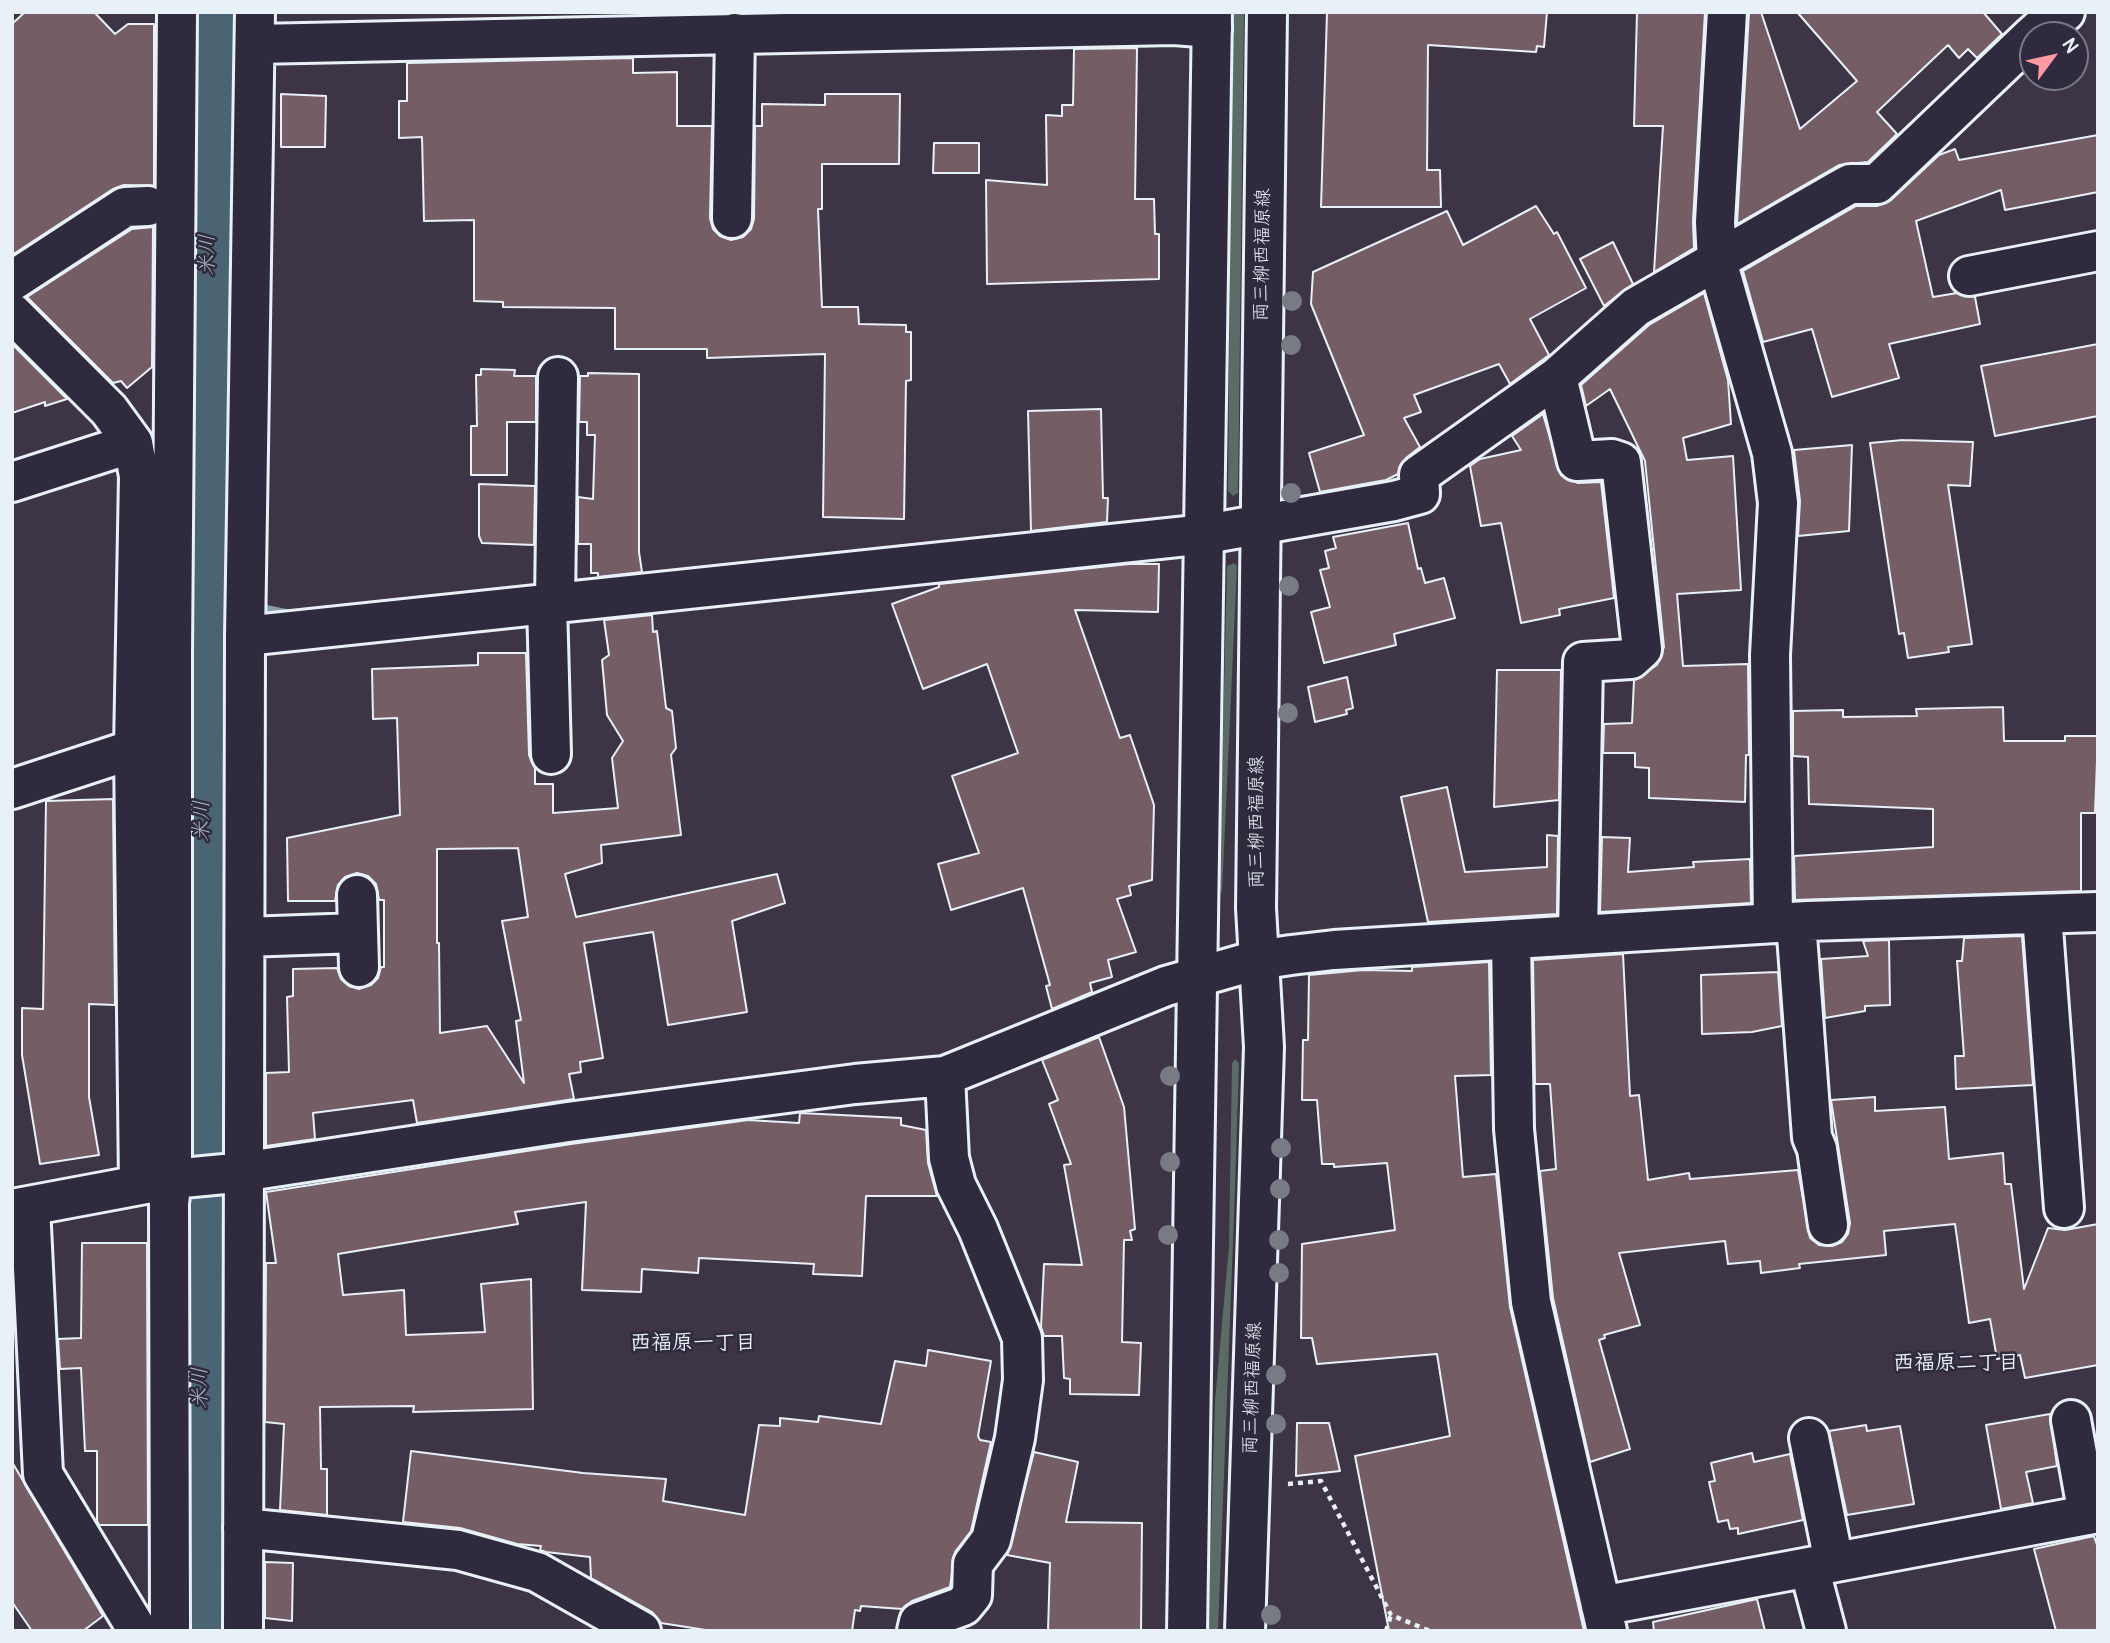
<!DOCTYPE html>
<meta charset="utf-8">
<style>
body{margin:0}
#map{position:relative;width:2110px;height:1643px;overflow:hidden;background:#3d3445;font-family:Pangolin,sans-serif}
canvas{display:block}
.frame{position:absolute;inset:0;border:14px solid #e8f1f8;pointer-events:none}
.north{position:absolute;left:2019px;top:21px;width:70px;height:70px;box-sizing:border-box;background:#2f2a3d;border:2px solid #797a88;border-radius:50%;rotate:57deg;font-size:19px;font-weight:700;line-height:28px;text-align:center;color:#e8f1f8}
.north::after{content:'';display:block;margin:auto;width:24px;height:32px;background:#ff9aa2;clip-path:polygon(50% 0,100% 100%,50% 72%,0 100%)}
</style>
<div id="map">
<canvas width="2110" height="1643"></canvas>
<div class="frame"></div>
<div class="north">N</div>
</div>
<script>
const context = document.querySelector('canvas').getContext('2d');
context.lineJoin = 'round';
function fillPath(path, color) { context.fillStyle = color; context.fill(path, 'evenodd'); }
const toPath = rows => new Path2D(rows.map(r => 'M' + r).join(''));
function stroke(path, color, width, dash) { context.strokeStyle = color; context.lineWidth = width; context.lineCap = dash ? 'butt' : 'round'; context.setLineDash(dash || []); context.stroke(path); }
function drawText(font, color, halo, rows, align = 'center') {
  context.font = font + ' Pangolin,"Klee One",sans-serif'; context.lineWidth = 5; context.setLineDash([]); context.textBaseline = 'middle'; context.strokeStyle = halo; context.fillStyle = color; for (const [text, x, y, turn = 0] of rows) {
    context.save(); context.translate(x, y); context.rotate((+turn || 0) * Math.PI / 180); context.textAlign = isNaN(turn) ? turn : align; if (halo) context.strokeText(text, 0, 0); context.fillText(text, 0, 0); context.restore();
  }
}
const green = toPath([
 [1232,12,1244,12,1238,493,1233,496,1228,491],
 [1234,563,1237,566,1222,893,1219,889,1226,607,1227,566],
 [1235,1059,1239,1063,1234,1215,1218,1631,1208,1631,1215,1401,1229,1246,1232,1063]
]);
const stream = toPath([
 [267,611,291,616]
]);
const river = toPath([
 [200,1631,204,1378,204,531,211,12]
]);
const building = toPath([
 [25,12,94,12,115,34,128,24,154,24,154,186,124,185,113,189,12,255,12,24,25,12],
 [1327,12,1547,12,1544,47,1537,46,1536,52,1428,45,1427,170,1440,170,1441,207,1321,207,1327,12],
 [1637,12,1705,12,1693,221,1694,248,1654,272,1663,126,1634,126,1637,12],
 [1749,12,1761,12,1800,129,1857,81,1797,12,1983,12,2002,34,1977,58,1968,49,1959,58,1948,45,1877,112,1897,134,1868,162,1839,165,1737,224,1749,12],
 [1137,48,1135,199,1154,199,1155,234,1159,234,1159,279,987,284,986,180,1047,185,1046,115,1062,116,1062,105,1073,105,1074,49,1137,48],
 [633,58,633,73,677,72,677,126,712,126,710,218,713,229,720,236,731,240,743,237,751,229,754,219,755,126,762,126,762,104,825,105,825,94,900,94,899,164,822,164,822,209,818,209,822,307,858,307,859,324,906,325,906,332,911,332,911,380,906,381,904,519,823,517,825,354,707,358,707,349,615,349,615,308,503,307,503,302,474,301,474,220,424,221,422,137,399,138,399,101,407,101,407,63,633,58],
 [281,94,326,96,325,147,281,147,281,94],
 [2098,135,2098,192,2005,210,2001,190,1916,221,1933,297,1957,293,1975,297,1980,324,1889,344,1899,378,1832,397,1812,329,1763,342,1743,271,1856,206,1877,206,1891,200,1939,155,1955,149,1959,160,2098,135],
 [934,143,979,143,979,173,933,173,934,143],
 [1536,206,1554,234,1557,232,1586,288,1530,319,1549,355,1510,384,1499,364,1414,395,1421,412,1404,418,1420,447,1406,458,1398,474,1386,480,1320,492,1309,453,1364,435,1311,304,1313,272,1447,211,1463,245,1536,206],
 [153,227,152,367,127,388,121,381,113,383,27,297,132,229,153,227],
 [1613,242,1633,284,1604,306,1580,259,1613,242],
 [1704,293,1728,380,1731,424,1683,438,1687,460,1733,456,1741,590,1677,594,1683,666,1748,664,1749,755,1746,755,1745,802,1649,798,1649,768,1635,767,1635,753,1603,753,1604,724,1632,723,1634,680,1657,665,1664,647,1645,461,1610,389,1586,406,1581,385,1649,325,1704,293],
 [12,344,67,399,45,406,45,402,12,413,12,344],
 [2098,344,2098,416,1995,436,1981,366,2098,344],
 [481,369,515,370,514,376,536,376,536,422,507,422,507,475,471,475,471,426,477,426,476,375,481,375,481,369],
 [588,373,639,374,639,552,642,572,598,577,598,573,591,573,591,544,578,544,578,497,593,499,595,435,587,435,587,422,579,422,580,376,588,376,588,373],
 [1101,409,1103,498,1108,498,1107,522,1031,531,1028,411,1101,409],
 [1543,414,1561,475,1578,483,1601,482,1614,598,1559,609,1560,615,1521,623,1501,523,1481,526,1470,466,1480,459,1521,450,1512,436,1543,414],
 [1903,440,1973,442,1970,486,1948,485,1972,644,1948,647,1949,652,1908,658,1904,633,1899,634,1870,443,1903,440],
 [1852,445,1849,531,1798,536,1800,501,1794,450,1852,445],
 [479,484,535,486,534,545,482,543,479,536,479,484],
 [1408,523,1418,569,1421,568,1425,583,1444,578,1455,618,1394,634,1396,645,1324,663,1311,612,1330,607,1320,570,1329,568,1325,551,1336,548,1333,537,1408,523],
 [1129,564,1159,564,1158,612,1075,610,1120,738,1130,735,1154,805,1152,880,1129,886,1131,895,1117,899,1136,952,1108,960,1112,977,1090,983,1092,992,1052,1009,1046,986,1050,985,1023,888,951,910,938,864,979,853,952,776,1018,753,987,664,923,689,892,604,939,587,939,584,1129,564],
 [652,615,653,632,657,631,666,708,672,711,676,748,671,755,681,835,601,845,602,863,565,874,576,917,777,874,785,903,732,921,747,1012,668,1025,653,932,584,943,603,1058,580,1062,581,1072,569,1074,574,1099,417,1123,413,1100,313,1113,315,1139,266,1146,266,1073,289,1072,287,997,293,996,293,969,337,968,341,979,349,986,359,989,371,985,378,978,381,967,384,967,384,900,379,900,376,884,368,876,357,873,345,877,338,885,335,901,288,901,287,838,400,815,397,718,373,719,372,669,478,665,478,653,526,653,529,755,535,768,535,784,553,784,553,813,618,808,612,758,623,741,607,715,602,660,609,655,604,620,652,615],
 [518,848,528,917,502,921,521,1020,516,1021,524,1083,487,1026,440,1033,439,943,437,943,437,849,518,848],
 [1497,670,1561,670,1559,800,1494,807,1497,670],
 [1347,677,1353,708,1346,710,1347,714,1315,722,1308,687,1347,677],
 [2003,707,2004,741,2065,741,2065,736,2098,736,2095,813,2081,813,2081,891,1795,900,1794,856,1933,847,1933,809,1809,804,1808,757,1793,756,1793,711,1843,710,1843,717,1917,716,1916,709,2003,707],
 [1447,787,1465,872,1547,867,1547,835,1558,836,1557,914,1428,922,1401,797,1447,787],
 [113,799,115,1005,89,1004,89,1097,99,1155,40,1164,22,1055,22,1008,43,1009,46,801,113,799],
 [1602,837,1630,838,1628,872,1694,867,1693,862,1750,859,1751,903,1600,912,1602,837],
 [2022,936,2033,1085,1956,1089,1955,1056,1964,1056,1957,961,1962,961,1964,938,2022,936],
 [1889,940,1890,1005,1865,1006,1865,1011,1825,1018,1821,959,1868,956,1863,941,1889,940],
 [1623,954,1630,1096,1639,1095,1648,1180,1689,1173,1690,1179,1798,1170,1810,1238,1819,1245,1832,1246,1842,1242,1848,1234,1850,1223,1831,1100,1875,1097,1875,1111,1945,1107,1949,1159,2003,1153,2005,1184,2011,1184,2024,1289,2048,1228,2065,1230,2098,1224,2098,1365,2025,1378,2020,1355,1997,1359,1990,1319,1969,1323,1955,1224,1884,1231,1886,1255,1799,1264,1800,1268,1761,1273,1760,1261,1728,1264,1725,1241,1619,1253,1640,1325,1604,1335,1605,1338,1599,1340,1630,1449,1590,1462,1553,1298,1540,1171,1556,1169,1550,1084,1535,1084,1533,960,1623,954],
 [1489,962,1491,1075,1455,1076,1463,1177,1496,1174,1510,1307,1584,1631,1389,1631,1355,1456,1450,1436,1437,1354,1317,1364,1312,1338,1301,1338,1302,1244,1395,1230,1387,1163,1334,1167,1334,1164,1322,1164,1317,1100,1302,1100,1303,1040,1308,1040,1309,975,1363,970,1412,971,1412,967,1489,962],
 [1778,972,1782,1026,1752,1032,1702,1034,1701,975,1778,972],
 [1099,1037,1124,1107,1135,1229,1130,1231,1132,1240,1124,1240,1122,1342,1141,1343,1139,1395,1070,1394,1070,1379,1064,1378,1062,1336,1044,1336,1041,1327,1044,1264,1082,1265,1064,1165,1071,1164,1049,1104,1058,1100,1042,1060,1099,1037],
 [800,1113,901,1118,901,1125,926,1130,928,1163,937,1196,866,1196,862,1276,813,1274,814,1264,699,1258,698,1273,642,1269,641,1292,582,1290,586,1202,515,1212,518,1224,338,1254,343,1295,404,1290,406,1335,485,1332,481,1284,531,1279,533,1409,413,1412,414,1406,320,1407,321,1469,327,1469,327,1515,280,1510,284,1424,265,1422,266,1263,276,1263,266,1192,571,1144,748,1120,799,1123,800,1113],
 [82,1243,147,1243,148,1525,99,1525,97,1521,97,1451,85,1451,81,1368,60,1369,58,1339,81,1338,82,1243],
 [928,1350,991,1361,978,1436,980,1440,991,1442,971,1531,955,1552,950,1587,912,1601,902,1609,861,1606,860,1611,855,1610,852,1631,712,1631,661,1623,652,1612,591,1578,590,1557,546,1552,540,1550,541,1546,517,1544,460,1528,403,1522,411,1451,583,1473,666,1479,663,1501,745,1515,759,1425,780,1426,780,1418,818,1422,819,1416,881,1424,895,1361,926,1366,928,1350],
 [2050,1414,2057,1466,2026,1472,2033,1503,2001,1509,1986,1425,2050,1414],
 [1297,1423,1329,1423,1340,1471,1296,1476,1297,1423],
 [1866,1425,1867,1431,1900,1426,1914,1504,1847,1515,1829,1431,1866,1425],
 [1034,1452,1078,1462,1066,1522,1142,1523,1141,1631,1048,1631,1050,1563,1007,1555,1034,1452],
 [1752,1453,1754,1462,1790,1454,1803,1520,1738,1534,1738,1528,1730,1529,1728,1520,1718,1522,1709,1482,1715,1481,1711,1463,1752,1453],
 [12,1462,103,1616,83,1631,32,1631,12,1602,12,1462],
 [2094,1536,2098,1548,2098,1631,2056,1631,2034,1549,2094,1536],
 [265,1562,293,1563,292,1621,265,1618,265,1562],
 [1757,1599,1765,1631,1654,1631,1653,1622,1757,1599]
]);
const path = toPath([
 [1288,1484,1321,1481,1391,1615,1430,1631],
 [1386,1631,1391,1615]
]);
const minor = toPath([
 [1727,12,1715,222,1717,261,1772,453,1778,503,1770,655,1773,923],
 [2033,35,2054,16,2065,12],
 [255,44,1174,25,1212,28],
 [732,218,735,33],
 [1969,276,2098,251],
 [12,281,125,207,148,206],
 [12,313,109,410,133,443,139,476,134,749,139,1185],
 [1557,377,1577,461,1612,459,1621,462,1642,649,1631,659,1583,662,1578,935],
 [12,482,133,443],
 [547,603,551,754],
 [555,603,558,377],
 [245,636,1206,534,1394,501,1420,494,1419,475,1557,377,1636,307,1841,189,1850,184,1877,184,2033,35],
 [12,789,134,749],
 [357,895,359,967],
 [2042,915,2064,1208],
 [1796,922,1812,1137,1817,1149,1828,1225],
 [245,937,358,933],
 [1511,939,1514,1129,1531,1302,1607,1631],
 [30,1206,43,1474,138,1631],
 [12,1209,172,1179,235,1173,568,1122,855,1084,945,1076,1166,986,1257,960,1291,955,1334,950,1808,921,2098,912],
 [2071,1420,2088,1515],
 [1809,1438,1834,1562],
 [243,1528,458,1550,537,1572,641,1631],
 [1809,1567,1826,1631],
 [1601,1606,2098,1513],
 [170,1631,169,1203,172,1179,172,654,177,12],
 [243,1631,245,636,255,12],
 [917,1631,919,1622,963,1606,972,1595,973,1564,991,1540,1015,1438,1023,1380,1022,1338,978,1229,956,1185,949,1158,945,1076]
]);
const major = toPath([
 [1187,1631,1212,12],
 [1245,1631,1264,1047,1256,908,1267,12]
]);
const trees = [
 [1292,301],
 [1291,345],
 [1291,493],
 [1289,586],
 [1288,713],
 [1170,1076],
 [1281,1148],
 [1170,1162],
 [1280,1189],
 [1168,1235],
 [1279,1240],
 [1279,1273],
 [1276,1375],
 [1276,1424],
 [1271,1615]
];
const streetNames = [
 ["両三柳西福原線",1263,255,-89],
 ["両三柳西福原線",1257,822,-90],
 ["両三柳西福原線",1253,1388,-88]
];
const waterNames = [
 ["米川",208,255,-89],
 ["米川",203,821,-90],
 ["米川",201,1388,-90]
];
const neighbourhoodNames = [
 ["西福原一丁目",693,1344],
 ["西福原二丁目",1956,1364]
];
fillPath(green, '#5a6c65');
stroke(stream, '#8a9ca8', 12);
stroke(river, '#4b6473', 70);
fillPath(building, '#755d66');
stroke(building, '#e8f1f8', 2);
stroke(minor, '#e8f1f8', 44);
stroke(major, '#e8f1f8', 44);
stroke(path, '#e8f1f8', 4.5, [5, 5]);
stroke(minor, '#2f2a3d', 38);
stroke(major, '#2f2a3d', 38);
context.fillStyle = '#787b83';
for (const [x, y] of trees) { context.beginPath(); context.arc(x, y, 10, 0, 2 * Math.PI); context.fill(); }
drawText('19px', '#e8f1f8', '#2f2a3d', streetNames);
drawText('italic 21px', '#a9b9c3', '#2f2a3d', waterNames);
drawText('bold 21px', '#e8f1f8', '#2f2a3d', neighbourhoodNames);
</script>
